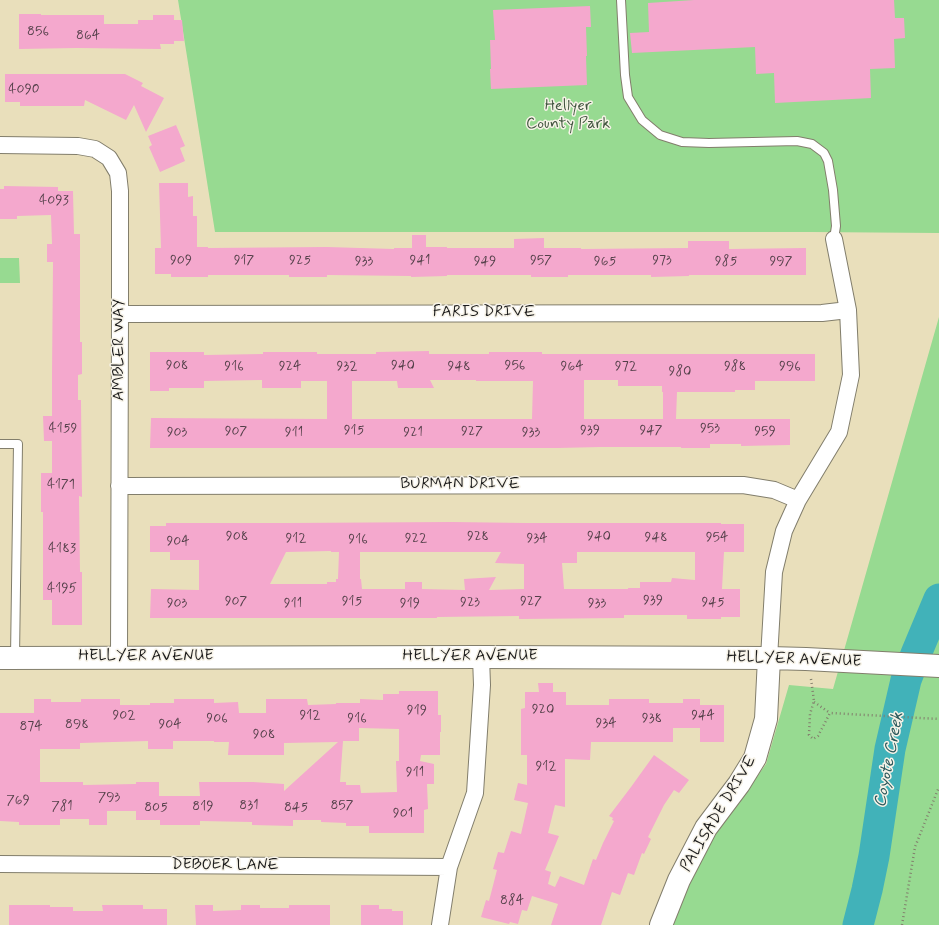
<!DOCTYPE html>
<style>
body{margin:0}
canvas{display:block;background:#e9dfbb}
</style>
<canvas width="939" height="925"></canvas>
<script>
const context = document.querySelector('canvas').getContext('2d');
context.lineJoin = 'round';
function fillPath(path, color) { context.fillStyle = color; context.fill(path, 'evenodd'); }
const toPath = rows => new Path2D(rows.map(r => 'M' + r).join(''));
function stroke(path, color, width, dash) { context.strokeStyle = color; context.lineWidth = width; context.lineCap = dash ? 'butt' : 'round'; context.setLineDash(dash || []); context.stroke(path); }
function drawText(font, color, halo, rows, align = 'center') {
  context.font = font + ' Mynerve,sans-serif'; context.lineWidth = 3; context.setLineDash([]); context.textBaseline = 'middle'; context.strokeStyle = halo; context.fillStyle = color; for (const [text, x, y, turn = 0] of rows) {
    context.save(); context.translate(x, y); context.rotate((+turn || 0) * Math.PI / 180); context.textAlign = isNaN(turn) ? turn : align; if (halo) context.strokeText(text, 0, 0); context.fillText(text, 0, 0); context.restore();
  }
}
const green = toPath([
 [178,0,939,0,939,233,809,232,215,232],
 [0,258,19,258,20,283,0,283],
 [939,317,939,925,673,925,689,883,713,838,766,764,789,685,833,689]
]);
const river = toPath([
 [858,925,867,890,874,856,890,749,906,680,916,654,939,599]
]);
const building = toPath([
 [694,0,894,0,895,18,904,18,905,38,894,39,895,68,870,69,871,98,775,103,774,73,756,74,755,47,632,53,630,33,649,32,648,3],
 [590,6,591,27,586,27,587,56,586,56,587,85,491,89,490,69,491,69,490,40,495,40,493,10],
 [19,14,41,14,41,15,104,15,104,24,138,24,138,20,153,20,153,15,174,15,174,20,182,20,184,41,174,41,174,44,160,44,161,49,77,48,19,49],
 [5,74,125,74,143,83,141,86,164,98,146,132,134,105,126,120,85,100,84,106,20,106,20,102,5,102],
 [176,125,185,146,180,148,185,161,160,172,149,147,152,145,148,136],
 [159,183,188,183,188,197,193,196,193,216,197,216,197,247,208,247,208,248,327,247,394,249,394,248,412,248,412,235,426,235,426,247,447,247,447,248,514,248,514,239,544,238,544,248,581,248,581,249,688,248,688,241,729,241,729,249,806,248,806,275,689,275,689,276,651,277,651,275,568,275,568,277,531,277,531,275,447,275,447,276,411,277,411,276,327,275,327,277,289,277,289,275,208,275,208,277,171,277,171,274,155,274,155,248,161,248],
 [4,186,58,187,58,191,73,191,74,234,80,234,80,342,82,342,82,374,78,375,78,400,81,400,82,497,79,496,80,572,82,572,82,625,52,625,52,600,43,600,43,512,41,512,41,473,52,473,52,441,44,441,43,416,52,416,52,375,53,262,47,262,47,244,52,244,51,215,17,216,17,219,0,219,0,189,4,189],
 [429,351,429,354,489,354,489,352,542,352,542,354,815,354,815,381,755,381,755,390,735,390,735,392,677,392,676,419,790,419,790,445,741,446,741,444,710,444,710,448,681,448,681,447,601,447,557,448,150,448,151,418,327,419,327,381,301,381,301,388,262,388,262,380,204,381,204,388,169,388,169,391,150,391,150,352,204,352,204,355,263,354,263,352,317,352,317,354,376,354,376,352],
 [430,380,476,380,476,381,533,381,532,419,352,419,352,381,397,381,398,388,434,388],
 [584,380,618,380,618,386,662,386,662,392,663,392,663,419,584,419],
 [452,522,526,523,721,523,721,524,744,524,744,552,724,552,722,589,740,589,740,617,721,617,721,619,687,619,687,615,624,615,624,618,519,619,519,616,437,617,437,618,150,618,151,589,199,590,199,560,170,560,170,552,150,552,150,526,166,526,166,523,285,523],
 [331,551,331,552,339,552,338,579,336,579,336,582,327,582,327,584,270,584,286,552],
 [360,552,501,552,495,563,524,564,524,589,489,590,496,577,464,579,465,590,422,589,422,582,405,582,405,589,362,589,361,579,360,579],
 [577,552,695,552,695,580,672,578,671,582,640,582,640,588,628,588,628,589,564,589,562,563,577,563],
 [538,683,553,683,553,692,566,692,566,705,609,705,609,699,649,699,649,703,683,703,683,699,700,699,700,705,724,705,724,742,700,742,700,728,673,728,673,742,591,742,590,760,565,759,565,807,555,805,548,833,559,836,545,870,551,872,548,884,555,887,560,876,584,885,593,859,596,860,603,843,614,821,612,820,613,818,609,816,631,787,654,755,689,780,679,793,674,790,664,805,648,837,651,839,644,854,642,853,634,875,628,873,620,895,612,892,601,925,551,925,558,904,532,896,527,911,522,910,518,924,510,922,509,924,481,917,486,900,489,901,497,870,493,869,498,852,504,853,511,831,521,834,528,803,514,800,518,783,527,785,527,755,521,755,521,709,525,708,525,692,539,692],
 [399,691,438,691,438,715,441,715,441,732,440,732,440,755,421,755,420,761,434,764,434,784,427,784,428,809,424,810,424,833,369,833,369,826,346,826,346,823,321,822,321,820,293,820,293,826,252,825,252,822,200,821,200,825,160,825,160,820,136,820,136,811,107,811,107,825,89,825,89,819,60,819,60,825,19,825,19,822,0,821,0,713,34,713,34,699,51,699,51,702,81,702,81,699,120,699,120,705,150,705,150,703,174,703,174,699,214,699,214,703,238,702,239,713,266,713,266,699,307,699,308,705,336,704,336,703,360,703,360,699,383,700,383,694,399,694],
 [359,728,399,729,399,761,396,761,397,792,361,793,360,785,346,785,346,782,340,782,343,741,359,741],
 [148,741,148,749,173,749,173,741,214,741,214,742,229,742,228,755,284,755,284,743,338,742,284,791,284,784,253,782,199,782,200,796,159,796,159,782,136,782,136,784,83,785,83,782,40,782,40,749,80,749,80,743],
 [9,905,50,905,50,907,73,907,73,911,103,911,102,905,143,905,143,909,167,909,167,925,9,925],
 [195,905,213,905,213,911,241,910,241,905,260,905,260,908,289,908,289,905,330,905,330,925,196,925],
 [361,905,379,905,379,909,392,909,392,911,403,911,403,925,361,925]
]);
const path = toPath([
 [811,679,814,701,810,714,809,735,813,739,818,736,830,713,939,719],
 [814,702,830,713],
 [902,925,915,847,939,787]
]);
const lane = toPath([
 [621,0,625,75,628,97,642,120,660,135,682,142,709,143,797,141,812,144,824,153,828,161,833,190,836,226,834,239],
 [0,444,18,444,15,657]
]);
const street = toPath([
 [0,145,78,146,95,149,109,158,118,173,120,191,120,314,119,657],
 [120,314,822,313,848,310],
 [119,486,743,485,774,490,798,500],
 [769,658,774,572,784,531,798,500,839,432,851,375,848,310,834,239],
 [0,864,449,867],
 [440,925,449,867,475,793,482,685,481,657]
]);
const secondary = toPath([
 [0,658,481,657,769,658,806,659,939,666],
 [661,925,679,880,706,828,739,784,755,758,766,719,769,658]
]);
const numberNames = [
 ["856",38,32],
 ["864",88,36],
 ["4090",24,90],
 ["4093",54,201],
 ["909",181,261],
 ["917",244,261],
 ["925",300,261],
 ["941",420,261],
 ["957",541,261],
 ["973",662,261],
 ["933",364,262],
 ["949",485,262],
 ["965",605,262],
 ["985",726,262],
 ["997",781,262],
 ["908",177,366],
 ["940",403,366],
 ["956",515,366],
 ["916",234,367],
 ["924",290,367],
 ["932",347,367],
 ["948",459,367],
 ["964",572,367],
 ["972",626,367],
 ["988",735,367],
 ["996",790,367],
 ["980",680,372],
 ["4159",63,429],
 ["953",710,429],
 ["915",354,431],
 ["939",590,431],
 ["947",651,431],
 ["907",236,432],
 ["927",472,432],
 ["959",765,432],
 ["903",177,433],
 ["911",294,433],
 ["921",413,433],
 ["933",531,433],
 ["4171",61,485],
 ["908",237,537],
 ["928",478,537],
 ["940",599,537],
 ["948",656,538],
 ["954",717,538],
 ["912",296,539],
 ["922",416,539],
 ["934",537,539],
 ["916",358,540],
 ["904",178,542],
 ["4183",62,549],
 ["4195",62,589],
 ["939",653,601],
 ["907",236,602],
 ["915",352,602],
 ["927",531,602],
 ["923",470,603],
 ["945",713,603],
 ["903",177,604],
 ["911",293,604],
 ["919",410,604],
 ["933",597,604],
 ["920",543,710],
 ["919",417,711],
 ["902",124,716],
 ["912",310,716],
 ["944",703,716],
 ["906",217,719],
 ["916",357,719],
 ["938",652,719],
 ["934",606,724],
 ["898",77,725],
 ["904",170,725],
 ["874",31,727],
 ["908",264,735],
 ["912",546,767],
 ["911",415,773],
 ["793",109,798],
 ["769",18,801],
 ["831",249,806],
 ["857",342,806],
 ["781",62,807],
 ["819",203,807],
 ["805",156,808],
 ["845",296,808],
 ["901",403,814],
 ["884",512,901]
];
const parkNames = [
 ["Hellyer",568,107],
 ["County Park",568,125]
];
const streetNames = [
 ["FARIS DRIVE",484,313],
 ["AMBLER WAY",120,350,-90],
 ["BURMAN DRIVE",460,485],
 ["HELLYER AVENUE",146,657],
 ["HELLYER AVENUE",470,657],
 ["HELLYER AVENUE",794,660,2],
 ["PALISADE DRIVE",719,814,-59],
 ["DEBOER LANE",225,866]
];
const waterNames = [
 ["Coyote Creek",890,760,-79]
];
fillPath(green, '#97da91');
stroke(river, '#41b2b9', 31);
fillPath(building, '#f4a8cd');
stroke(lane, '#827e6c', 10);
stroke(street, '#827e6c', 18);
stroke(secondary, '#827e6c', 24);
stroke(path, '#827e6c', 2.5, [1, 3]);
stroke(lane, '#fff', 8);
stroke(street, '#fff', 16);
stroke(secondary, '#fff', 22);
drawText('14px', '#523f48', null, numberNames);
drawText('16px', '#41553f', '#f7f3e8', parkNames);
drawText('16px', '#1c1c1c', '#f7f3e8', streetNames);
drawText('italic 17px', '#2b585b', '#f7f3e8', waterNames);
</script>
